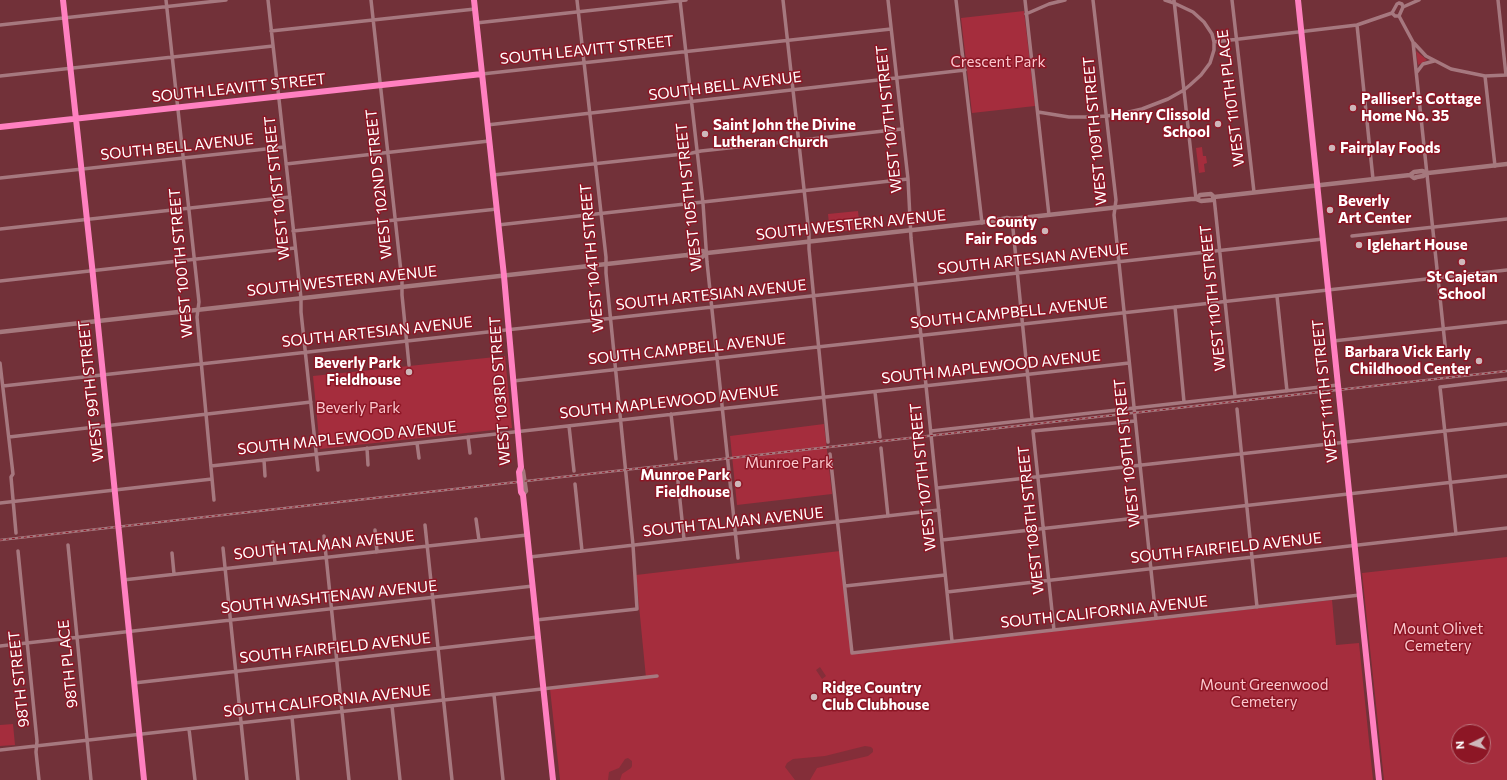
<!DOCTYPE html>
<style>
body{margin:0}
#map{position:relative;width:1507px;height:780px;overflow:hidden;background:#723139;font-family:Commissioner,sans-serif}
canvas{display:block}
.north{position:absolute;left:1451px;top:724px;width:40px;height:40px;box-sizing:border-box;background:#8d1625;border:1px solid #bb737c;border-radius:50%;rotate:265deg;font-size:11px;font-weight:700;line-height:16px;text-align:center;color:#fff}
.north::after{content:'';display:block;margin:auto;width:14px;height:18px;background:#ceb7ba;clip-path:polygon(50% 0,100% 100%,50% 72%,0 100%)}
</style>
<div id="map">
<canvas width="1507" height="780"></canvas>
<div class="north">N</div>
</div>
<script>
const context = document.querySelector('canvas').getContext('2d');
context.lineJoin = 'round';
function fillPath(path, color) { context.fillStyle = color; context.fill(path, 'evenodd'); }
const toPath = rows => new Path2D(rows.map(r => 'M' + r).join(''));
function stroke(path, color, width, dash) { context.strokeStyle = color; context.lineWidth = width; context.lineCap = dash ? 'butt' : 'round'; context.setLineDash(dash || []); context.stroke(path); }
function drawText(font, color, halo, rows, align = 'center') {
  context.font = font + ' Commissioner,sans-serif'; context.lineWidth = 3; context.setLineDash([]); context.textBaseline = 'middle'; context.strokeStyle = halo; context.fillStyle = color; for (const [text, x, y, turn = 0] of rows) {
    context.save(); context.translate(x, y); context.rotate((+turn || 0) * Math.PI / 180); context.textAlign = isNaN(turn) ? turn : align; if (halo) context.strokeText(text, 0, 0); context.fillText(text, 0, 0); context.restore();
  }
}
const green = toPath([
 [1024,11,1035,106,972,113,961,18],
 [1416,51,1427,60,1418,65],
 [1202,147,1203,156,1206,156,1207,163,1204,164,1205,172,1199,173,1196,148],
 [858,211,860,229,830,233,828,214],
 [505,356,512,428,320,449,313,376],
 [824,424,832,494,737,505,730,436],
 [840,551,851,654,1332,600,1336,645,1359,643,1373,780,560,780,550,689,646,678,636,575],
 [1507,557,1507,780,1384,780,1362,573],
 [1459,732,1483,732,1483,756,1459,756],
 [13,724,15,745,0,746,0,725]
]);
const water = toPath([
 [820,667,826,676,822,679,816,670],
 [865,746,871,747,873,749,873,752,868,756,817,768,810,780,795,780,785,767,787,763,793,759,825,756],
 [628,758,632,761,632,766,631,768,622,774,620,780,608,780,609,772,619,768,625,759]
]);
const minor = toPath([
 [63,0,92,266,144,780],
 [166,0,199,302,197,317,214,500],
 [268,0,301,298,301,312,318,470],
 [371,0,402,281,402,295,409,365],
 [680,0,703,203,707,262,738,558],
 [783,0,809,234,809,249,828,442],
 [888,0,908,179,911,238,952,641],
 [956,0,982,223],
 [1025,0,1049,215],
 [1093,0,1116,200,1114,215,1156,618],
 [1174,0,1196,199],
 [1232,0,1254,192],
 [1498,0,1506,75],
 [1399,3,1402,4,1403,7,1399,16,1395,16,1392,13,1397,4,1399,3],
 [1403,7,1419,0],
 [1026,14,1049,4,1065,0],
 [1399,16,1413,42,1446,354],
 [476,23,686,0],
 [0,25,226,0],
 [1357,25,1373,179],
 [271,31,475,9],
 [1214,42,1357,25,1392,13],
 [1414,43,1426,56,1451,69,1485,76,1507,75],
 [1417,72,1423,64,1434,61],
 [0,76,273,46],
 [1485,76,1495,166],
 [1038,112,1069,117,1094,117,1116,115,1142,109,1168,99,1184,90,1190,85,1201,75,1210,63,1214,50,1214,42,1212,34,1204,22,1193,12,1174,3,1165,0],
 [487,125,965,70],
 [0,127,891,29],
 [286,164,489,141],
 [493,175,692,153,701,151,902,129],
 [0,178,284,147],
 [1214,197,1235,396],
 [1012,219,1032,419],
 [498,225,908,179],
 [0,229,290,197],
 [293,231,497,209],
 [1352,236,1507,219],
 [0,281,295,248],
 [1277,296,1287,391],
 [1175,307,1184,402],
 [1333,341,1507,322],
 [0,363,13,474,11,477,16,533],
 [513,381,1507,270],
 [3,386,1323,239],
 [875,392,880,437],
 [1237,409,1257,607],
 [671,414,676,459],
 [569,426,574,471],
 [931,431,1338,385],
 [9,437,311,402],
 [468,437,470,453],
 [417,443,419,458],
 [367,448,368,465],
 [881,448,888,516],
 [830,454,852,653,1360,595],
 [264,460,265,476],
 [211,466,1129,363],
 [677,472,684,539],
 [575,484,582,551],
 [937,488,1507,424],
 [0,503,212,479],
 [476,519,479,540],
 [425,525,452,780],
 [375,530,377,552],
 [1456,534,1440,387,1507,379],
 [324,536,349,780],
 [942,540,1507,476],
 [273,542,275,563],
 [68,545,91,780],
 [223,548,247,780],
 [18,551,37,741,36,752,39,780],
 [172,553,174,574],
 [530,557,939,510],
 [123,580,527,535],
 [845,586,945,575],
 [947,592,1507,528],
 [536,620,637,609,633,545,606,273,606,257,577,0],
 [1054,630,1033,431,1135,421],
 [0,646,533,586],
 [134,683,538,637],
 [494,695,503,780],
 [392,706,400,780],
 [292,717,298,780],
 [189,729,195,780],
 [0,750,657,676]
]);
const major = toPath([
 [474,0,504,276,521,467,519,472,521,492,523,495,553,780],
 [1298,0,1379,780],
 [1410,175,1414,178,1417,177,1423,176,1428,173],
 [1196,199,1201,201,1212,200,1214,197],
 [997,221,999,223,1007,223,1012,219],
 [687,255,693,258,702,257,707,253],
 [0,332,687,255,693,252,703,251,707,253,993,221,1007,218,1012,219,1191,199,1196,199,1200,195,1211,194,1214,197,1410,175,1414,172,1422,171,1428,173,1507,164],
 [521,467,523,471,526,491,523,495]
]);
const rail = toPath([
 [0,540,1507,371]
]);
const cycleway = toPath([
 [63,0,92,266,144,780],
 [474,0,504,276,521,467,519,472,521,492,523,495,553,780],
 [1298,0,1379,780],
 [0,127,482,74]
]);
const markers = [
 [1353,108,4,"#ceb7ba"],
 [1218,124,4,"#ceb7ba"],
 [705,134,4,"#ceb7ba"],
 [1332,148,4,"#ceb7ba"],
 [1330,210,4,"#ceb7ba"],
 [1045,231,4,"#ceb7ba"],
 [1359,245,4,"#ceb7ba"],
 [1462,262,4,"#ceb7ba"],
 [1479,361,4,"#ceb7ba"],
 [409,372,4,"#ceb7ba"],
 [738,484,4,"#ceb7ba"],
 [814,697,4,"#ceb7ba"]
];
const streetNames = [
 ["SOUTH LEAVITT STREET",587,50,-6],
 ["SOUTH BELL AVENUE",725,86,-7],
 ["SOUTH LEAVITT STREET",239,88,-6],
 ["WEST 110TH PLACE",1231,98,-97],
 ["WEST 107TH STREET",889,119,-96],
 ["WEST 109TH STREET",1095,131,-95],
 ["SOUTH BELL AVENUE",177,147,-6],
 ["WEST 102ND STREET",379,184,-96],
 ["WEST 101ST STREET",277,188,-96],
 ["WEST 105TH STREET",689,197,-96],
 ["SOUTH WESTERN AVENUE",851,225,-6],
 ["WEST 104TH STREET",592,258,-95],
 ["SOUTH ARTESIAN AVENUE",1033,259,-6],
 ["WEST 100TH STREET",181,263,-95],
 ["SOUTH WESTERN AVENUE",342,281,-6],
 ["SOUTH ARTESIAN AVENUE",711,295,-6],
 ["WEST 110TH STREET",1213,298,-96],
 ["SOUTH CAMPBELL AVENUE",1009,313,-6],
 ["SOUTH ARTESIAN AVENUE",377,332,-6],
 ["SOUTH CAMPBELL AVENUE",687,349,-6],
 ["SOUTH MAPLEWOOD AVENUE",991,367,-6],
 ["WEST 99TH STREET",91,391,-96],
 ["WEST 103RD STREET",500,391,-94],
 ["WEST 111TH STREET",1325,391,-96],
 ["SOUTH MAPLEWOOD AVENUE",669,402,-6],
 ["SOUTH MAPLEWOOD AVENUE",347,438,-6],
 ["WEST 109TH STREET",1127,453,-96],
 ["WEST 107TH STREET",923,477,-96],
 ["WEST 108TH STREET",1031,520,-96],
 ["SOUTH TALMAN AVENUE",733,522,-6],
 ["SOUTH TALMAN AVENUE",324,545,-6],
 ["SOUTH FAIRFIELD AVENUE",1226,548,-6],
 ["SOUTH WASHTENAW AVENUE",329,597,-6],
 ["SOUTH CALIFORNIA AVENUE",1104,612,-6],
 ["SOUTH FAIRFIELD AVENUE",335,648,-6],
 ["98TH PLACE",68,664,-96],
 ["98TH STREET",19,679,-96],
 ["SOUTH CALIFORNIA AVENUE",327,701,-6]
];
const parkNames = [
 ["Crescent Park",998,62],
 ["Beverly Park",358,408],
 ["Munroe Park",789,463],
 ["Mount Olivet",1438,629],
 ["Cemetery",1438,646],
 ["Mount Greenwood",1264,685],
 ["Cemetery",1264,702]
];
const poiNames = [
 ["Palliser's Cottage",1361,99],
 ["Home No. 35",1361,116],
 ["Henry Clissold",1210,115,"right"],
 ["School",1210,132,"right"],
 ["Saint John the Divine",713,125],
 ["Lutheran Church",713,142],
 ["Fairplay Foods",1340,148],
 ["Beverly",1338,201],
 ["Art Center",1338,218],
 ["County",1037,222,"right"],
 ["Fair Foods",1037,239,"right"],
 ["Iglehart House",1367,245],
 ["St Cajetan",1462,277,"center"],
 ["School",1462,294,"center"],
 ["Barbara Vick Early",1471,352,"right"],
 ["Childhood Center",1471,369,"right"],
 ["Beverly Park",401,363,"right"],
 ["Fieldhouse",401,380,"right"],
 ["Munroe Park",730,475,"right"],
 ["Fieldhouse",730,492,"right"],
 ["Ridge Country",822,688],
 ["Club Clubhouse",822,705]
];
fillPath(green, '#a52d3d');
fillPath(water, '#842e39');
stroke(minor, '#a6787f', 3.5);
stroke(major, '#a5787d', 4.5);
stroke(rail, '#a57a80', 2.5);
stroke(rail, '#8d1625', 1, [3]);
stroke(cycleway, '#ff80c0', 6);
for (const [x, y, r, color] of markers) { const dot = new Path2D(); dot.arc(x, y, r, 0, 2 * Math.PI); context.fillStyle = color; context.fill(dot); stroke(dot, '#8d1625', 1.5); }
drawText('15px', '#fff', '#8d1625', streetNames);
drawText('15px', '#fbc7ce', '#8d1625', parkNames);
drawText('bold 15px', '#fff', '#8d1625', poiNames, 'left');
</script>
